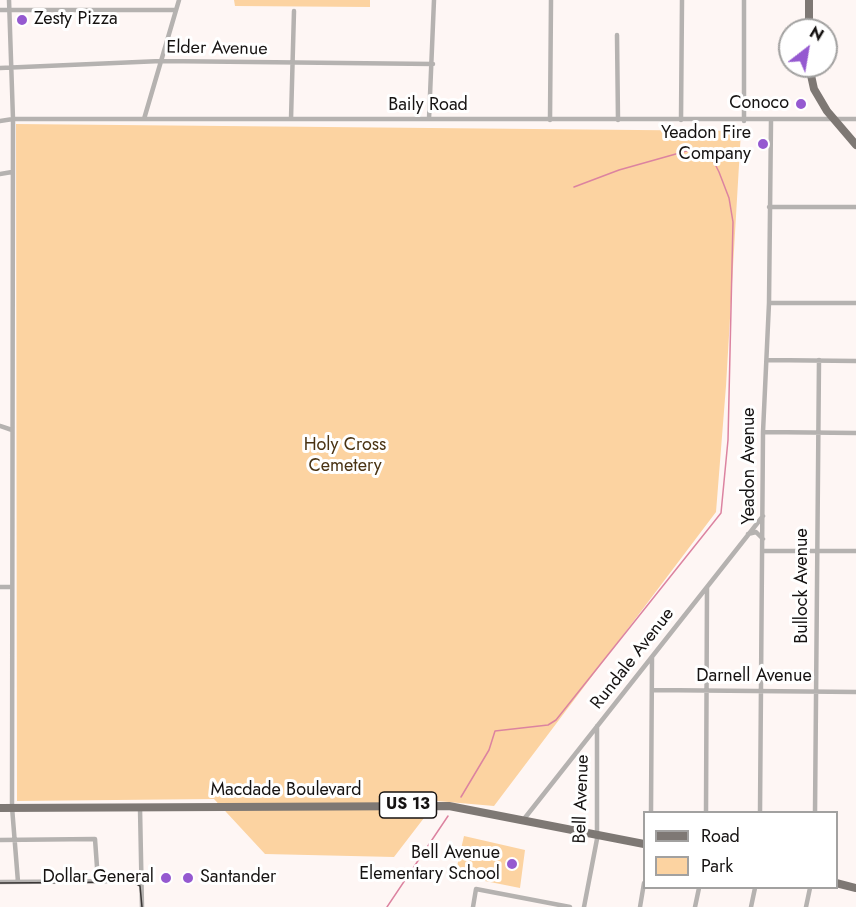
<!DOCTYPE html>
<style>
body{margin:0}
#map{position:relative;width:856px;height:907px;overflow:hidden;background:#fef6f4;font-family:Jost,sans-serif}
canvas{display:block}
.legend{position:absolute;left:643px;top:811px;width:195px;height:78px;box-sizing:border-box;background:#fff;border:2px solid #a2a1a0;margin:0;padding:8px 10px;list-style:none;font-size:18px;color:#161312}
.legend li{display:flex;align-items:center;gap:12px;height:30px}
.legend b{width:30px;border:2px solid #a2a1a0}
.north{position:absolute;left:778px;top:18px;width:60px;height:60px;box-sizing:border-box;background:#fff;border:2px solid #a2a1a0;border-radius:50%;rotate:31deg;font-size:16px;font-weight:700;line-height:24px;text-align:center;color:#161312}
.north::after{content:'';display:block;margin:auto;width:21px;height:27px;background:#9559d0;clip-path:polygon(50% 0,100% 100%,50% 72%,0 100%)}
</style>
<div id="map">
<canvas width="856" height="907"></canvas>
<ul class="legend">
<li><b style="height:8px;background:#7e7874"></b>Road</li>
<li><b style="height:16px;background:#fcd3a1"></b>Park</li>
</ul>
<div class="north">N</div>
</div>
<script>
const context = document.querySelector('canvas').getContext('2d');
context.lineJoin = 'round';
function fillPath(path, color) { context.fillStyle = color; context.fill(path, 'evenodd'); }
const toPath = rows => new Path2D(rows.map(r => 'M' + r).join(''));
function stroke(path, color, width, dash) { context.strokeStyle = color; context.lineWidth = width; context.lineCap = dash ? 'butt' : 'round'; context.setLineDash(dash || []); context.stroke(path); }
function drawText(font, color, halo, rows, align = 'center') {
  context.font = font + ' Jost,sans-serif'; context.lineWidth = 6; context.setLineDash([]); context.textBaseline = 'middle'; context.strokeStyle = halo; context.fillStyle = color; for (const [text, x, y, turn = 0] of rows) {
    context.save(); context.translate(x, y); context.rotate((+turn || 0) * Math.PI / 180); context.textAlign = isNaN(turn) ? turn : align; if (halo) context.strokeText(text, 0, 0); context.fillText(text, 0, 0); context.restore();
  }
}
const green = toPath([
 [234,0,370,0,370,7,235,6],
 [16,124,741,131,726,386,716,512,494,806,437,801,394,857,265,854,214,799,17,801],
 [464,836,525,850,520,888,455,875]
]);
const stream = toPath([
 [461,797,489,750,495,731,548,725,556,720,721,513,728,440,733,222,729,198,719,172,714,162,690,150,619,170,574,187],
 [387,907,448,816]
]);
const minor = toPath([
 [9,0,13,119,12,807,18,882],
 [0,10,176,10],
 [617,35,618,120],
 [0,68,161,61,433,64],
 [144,119,179,0],
 [291,119,294,11],
 [429,119,434,0],
 [550,120,551,0],
 [681,120,682,0],
 [0,121,13,119,856,119],
 [744,121,744,0],
 [0,174,12,172],
 [769,207,856,207],
 [769,303,856,303],
 [767,360,856,361],
 [0,426,12,430],
 [763,432,856,433],
 [748,534,756,532,763,539],
 [763,551,856,551],
 [0,587,12,587],
 [653,690,856,692],
 [140,808,142,907],
 [651,812,652,657],
 [706,812,707,587],
 [760,812,763,432,769,303,771,121],
 [815,812,819,360],
 [524,819,763,516],
 [0,840,95,839,98,881],
 [0,882,142,881],
 [473,907,476,889,570,907],
 [584,907,597,839,597,726],
 [640,907,644,883],
 [695,907,699,888],
 [751,907,755,888],
 [806,907,810,888]
]);
const primary = toPath([
 [809,30,809,0],
 [809,66,814,89,827,111,856,145],
 [0,808,449,806,644,844],
 [836,883,856,888]
]);
const tram = toPath([
 [0,883,133,882,140,886,142,907]
]);
const markers = [
 [22,20,6,"#9559d0"],
 [801,104,6,"#9559d0"],
 [763,144,6,"#9559d0"],
 [512,864,6,"#9559d0"],
 [166,878,6,"#9559d0"],
 [188,878,6,"#9559d0"]
];
const shields = [
 [408,805,57]
];
const shieldNames = [
 ["US 13",408,805]
];
const poiNames = [
 ["Zesty Pizza",34,20,"left"],
 ["Conoco",789,104],
 ["Yeadon Fire",751,134],
 ["Company",751,155],
 ["Bell Avenue",500,854],
 ["Elementary School",500,875],
 ["Dollar General",154,878],
 ["Santander",200,878,"left"]
];
const streetNames = [
 ["Elder Avenue",217,49,1],
 ["Baily Road",428,106],
 ["Yeadon Avenue",750,466,-90],
 ["Bullock Avenue",803,586,-90],
 ["Rundale Avenue",633,659,-52],
 ["Darnell Avenue",754,677],
 ["Macdade Boulevard",286,791],
 ["Bell Avenue",582,799,-88]
];
const parkNames = [
 ["Holy Cross",345,446],
 ["Cemetery",345,467]
];
fillPath(green, '#fcd3a1');
stroke(stream, '#dc83a0', 1.5);
stroke(minor, '#b5b2b0', 4.5);
stroke(primary, '#7e7874', 8);
stroke(tram, '#3b3736', 1.5);
for (const [x, y, r, color] of markers) { const dot = new Path2D(); dot.arc(x, y, r, 0, 2 * Math.PI); context.fillStyle = color; context.fill(dot); stroke(dot, '#fff', 2); }
for (const [x, y, w] of shields) { const box = new Path2D(); box.roundRect(x - w / 2, y - 13, w, 26, 4.5); context.fillStyle = '#fff'; context.fill(box); stroke(box, '#161312', 1.5); }
drawText('bold 16px', '#161312', null, shieldNames);
drawText('18px', '#161312', '#fff', poiNames, 'right');
drawText('18px', '#161312', '#fff', streetNames);
drawText('18px', '#4a3313', '#fff', parkNames);
</script>
